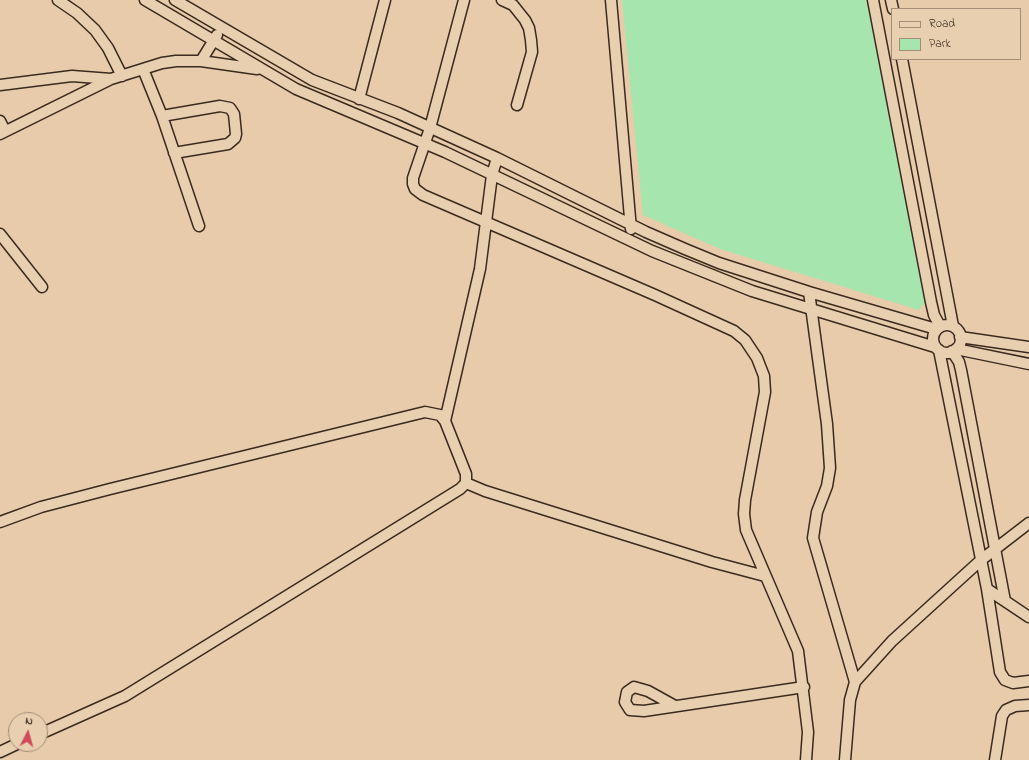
<!DOCTYPE html>
<style>
body{margin:0}
#map{position:relative;width:1029px;height:760px;overflow:hidden;background:#e7cbaa;font-family:"Indie Flower",sans-serif}
canvas{display:block}
.legend{position:absolute;left:891px;top:8px;width:130px;height:52px;box-sizing:border-box;background:#e8cfb0;border:1px solid #a38d76;margin:0;padding:5px 7px;list-style:none;font-size:12px;color:#3b2a1e}
.legend li{display:flex;align-items:center;gap:8px;height:20px}
.legend b{width:20px;border:1px solid #a38d76}
.north{position:absolute;left:8px;top:712px;width:40px;height:40px;box-sizing:border-box;background:#e8cfb0;border:1px solid #a38d76;border-radius:50%;rotate:6deg;font-size:11px;font-weight:700;line-height:16px;text-align:center;color:#3b2a1e}
.north::after{content:'';display:block;margin:auto;width:14px;height:18px;background:#d1495b;clip-path:polygon(50% 0,100% 100%,50% 72%,0 100%)}
</style>
<div id="map">
<canvas width="1029" height="760"></canvas>
<ul class="legend">
<li><b style="height:5px;background:#e8cfb0"></b>Road</li>
<li><b style="height:11px;background:#a6e5ad"></b>Park</li>
</ul>
<div class="north">N</div>
</div>
<script>
const context = document.querySelector('canvas').getContext('2d');
context.lineJoin = 'round';
function fillPath(path, color) { context.fillStyle = color; context.fill(path, 'evenodd'); }
const toPath = rows => new Path2D(rows.map(r => 'M' + r).join(''));
function stroke(path, color, width, dash) { context.strokeStyle = color; context.lineWidth = width; context.lineCap = dash ? 'butt' : 'round'; context.setLineDash(dash || []); context.stroke(path); }
const green = toPath([
 [622,0,869,0,926,301,919,310,720,249,643,215]
]);
const minor = toPath([
 [58,0,77,13,95,30,108,48,122,76],
 [145,0,296,89,445,152,652,251,752,291,935,347],
 [175,0,312,80,398,113,497,158,646,232,685,249,719,263,809,292,936,329],
 [464,0,430,128,413,178,413,184,415,189,423,195,655,295,734,331,745,340,757,358,764,376,765,392,745,500,744,514,746,530,798,651,808,732,806,760],
 [502,0,513,5,525,20,529,28,531,40,532,52,517,105],
 [611,0,631,229],
 [873,0,931,302,934,315,940,326],
 [891,0,893,9],
 [902,59,953,326],
 [201,61,217,35],
 [143,69,162,116,199,226],
 [0,85,72,76,111,79],
 [359,99,385,0],
 [162,116,220,106,230,108,234,114,236,134,235,138,228,144,174,153],
 [0,121,5,131],
 [0,134,111,79,162,63,176,61,201,61,257,69],
 [0,234,42,287],
 [809,292,827,424,830,468,827,486,817,512,813,538,855,682],
 '933 339a14 14 0 1 1 28 0a14 14 0 1 1-28 0Z',
 [960,337,1029,347],
 [956,349,1029,364],
 [939,350,987,589,1000,672,1005,680,1013,683,1029,681],
 [952,351,959,362,961,370,1005,601],
 [445,421,480,269,492,175,497,158],
 [466,483,485,491,712,562,765,576],
 [0,522,41,507,110,489,425,412,440,415,445,421,466,474,466,483,460,489,125,696,40,734],
 [987,589,1029,617],
 [675,706,648,691,634,687,627,692,625,702,630,710,644,711,804,687],
 [0,752,17,744],
 [845,760,850,700,855,682,892,641,981,560,1029,523],
 [995,760,1002,716,1006,710,1015,706,1029,705]
]);
fillPath(green, '#a6e5ad');
stroke(minor, '#3b2a1e', 13);
stroke(minor, '#e8cfb0', 10);
</script>
